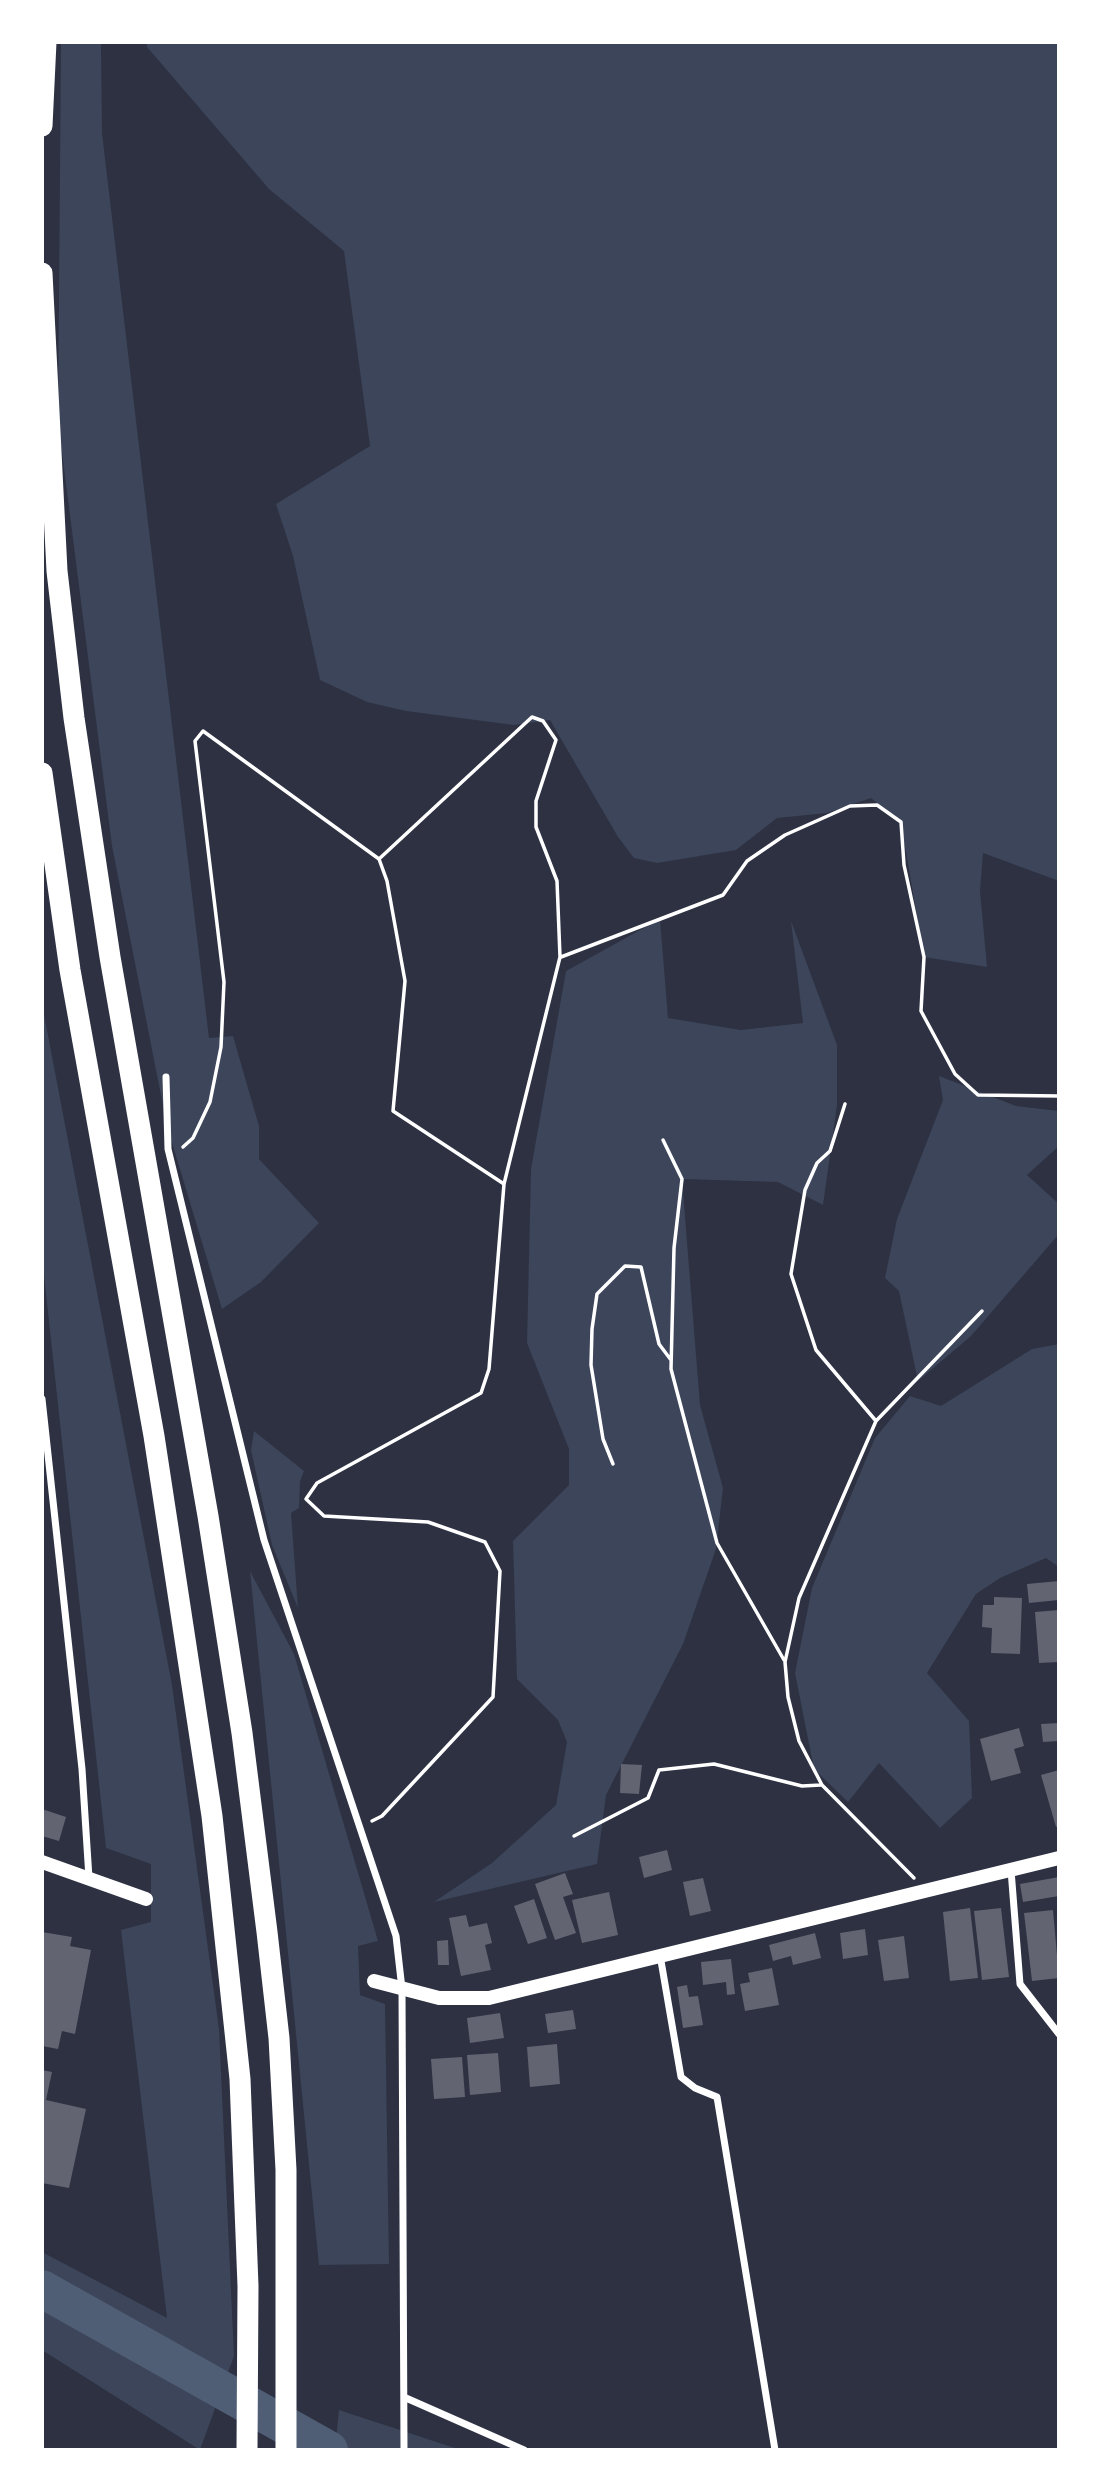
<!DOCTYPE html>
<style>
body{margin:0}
#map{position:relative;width:1101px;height:2492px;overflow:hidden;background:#2d3142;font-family:Inter,sans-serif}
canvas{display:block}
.frame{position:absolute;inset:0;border:44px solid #fff;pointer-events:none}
</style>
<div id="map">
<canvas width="1101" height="2492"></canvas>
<div class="frame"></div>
</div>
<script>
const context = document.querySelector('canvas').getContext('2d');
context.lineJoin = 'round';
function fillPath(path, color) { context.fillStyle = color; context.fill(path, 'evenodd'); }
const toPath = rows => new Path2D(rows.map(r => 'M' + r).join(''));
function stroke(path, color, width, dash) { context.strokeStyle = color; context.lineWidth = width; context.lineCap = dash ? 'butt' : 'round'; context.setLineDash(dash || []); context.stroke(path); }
const green = toPath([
 [61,42,101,42,102,133,209,1038,233,1036,259,1126,259,1159,319,1223,261,1282,222,1309,167,1126,112,846,58,421],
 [146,42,1059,42,1059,881,983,853,980,891,987,967,924,957,901,823,871,798,827,813,777,818,736,850,657,863,634,858,618,837,550,720,514,725,406,711,367,702,320,680,293,556,276,504,370,446,344,251,269,189,147,47],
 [660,919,668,1018,741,1030,803,1023,791,921,837,1045,837,1105,823,1205,778,1182,682,1179,700,1405,723,1488,716,1549,683,1644,606,1795,597,1864,434,1902,492,1863,556,1805,567,1742,558,1720,517,1679,513,1541,569,1485,569,1449,527,1343,531,1169,566,971],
 [42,1004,172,1685,219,2029,234,2356,200,2450,42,2350,42,2252,167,2318,121,1930,151,1922,151,1864,106,1848,42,1257],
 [939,1076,1016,1106,1059,1111,1059,1146,1027,1175,1059,1204,1059,1234,971,1336,918,1381,899,1291,885,1278,897,1219,943,1100],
 [1059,1344,1059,1567,1046,1558,1000,1578,976,1594,927,1673,969,1721,972,1798,940,1828,879,1763,848,1802,814,1769,795,1673,812,1588,875,1438,910,1396,941,1406,1032,1349],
 [254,1431,304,1471,300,1482,299,1508,291,1513,298,1608,272,1545,251,1450],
 [250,1571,294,1654,378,1941,358,1946,360,1995,385,2004,389,2264,319,2265],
 [339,2410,461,2450,335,2450]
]);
const river = toPath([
 [42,2289,329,2450]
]);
const building = toPath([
 [1059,1581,1059,1600,1029,1603,1027,1584],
 [994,1597,1022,1598,1020,1654,991,1653,992,1628,982,1627,983,1605,994,1605],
 [1059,1610,1059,1662,1039,1663,1035,1612],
 [1059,1723,1059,1741,1043,1742,1041,1724],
 [1019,1728,1024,1746,1014,1749,1021,1773,991,1781,980,1739],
 [621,1764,642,1765,639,1794,620,1793],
 [1059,1770,1059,1826,1056,1827,1041,1775],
 [42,1809,66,1817,59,1841,42,1836],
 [667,1850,672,1870,644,1878,639,1857],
 [565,1873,573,1894,563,1897,576,1933,555,1940,535,1884],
 [1059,1877,1059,1896,1023,1902,1020,1884],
 [703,1878,711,1911,690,1916,683,1882],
 [609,1892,618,1935,582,1943,572,1900],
 [534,1899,547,1938,528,1944,514,1906],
 [970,1908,978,1978,950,1981,943,1912],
 [1001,1908,1009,1977,982,1980,974,1911],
 [1053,1910,1059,1978,1032,1981,1024,1913],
 [466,1915,469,1927,487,1923,492,1943,485,1945,491,1970,461,1976,449,1918],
 [865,1929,868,1955,843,1959,840,1933],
 [42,1932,72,1937,70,1946,91,1950,75,2034,62,2031,58,2049,42,2046],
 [815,1933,821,1958,793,1965,791,1956,773,1961,769,1945],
 [904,1936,909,1978,884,1981,878,1940],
 [448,1940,449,1965,438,1965,437,1941],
 [731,1959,735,1994,727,1995,726,1982,703,1985,701,1962],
 [772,1968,779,2005,745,2011,740,1984,750,1982,748,1973],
 [687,1985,689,1997,698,1996,703,2025,683,2028,677,1987],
 [573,2010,576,2029,548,2033,545,2014],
 [500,2013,504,2038,470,2043,467,2018],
 [557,2044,560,2084,530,2087,527,2047],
 [498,2053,501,2092,470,2095,467,2055],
 [462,2057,465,2097,434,2099,431,2059],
 [42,2070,52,2072,46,2100,86,2109,69,2188,42,2183]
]);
const path = toPath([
 [379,859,387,881,405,981,393,1111,504,1184],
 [561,957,723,895,747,861,785,835,850,806,877,805,901,822,904,865,924,957,921,1011,955,1074,978,1095,1059,1096],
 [845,1104,830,1151,817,1163,805,1190,791,1274,816,1350,876,1421],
 [663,1140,682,1179,674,1248,671,1369,717,1543,784,1660],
 [183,1147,193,1138,210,1102,221,1047,224,982,195,741,203,731,379,859,532,717,543,721,556,740,536,801,536,827,557,881,560,957,504,1184,489,1369,481,1393,317,1483,306,1499,324,1516,428,1522,485,1542,500,1571,493,1697,382,1816,372,1821],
 [613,1464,603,1439,591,1365,592,1329,597,1294,625,1266,641,1267,659,1344,671,1360],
 [574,1836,648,1798,659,1770,714,1764,802,1786,821,1785],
 [914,1878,822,1785,799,1741,788,1697,785,1662,799,1598,876,1421,982,1311]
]);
const minor = toPath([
 [166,1077,168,1149,264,1540,396,1936,402,1989,404,2450],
 [42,1399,82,1769,89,1878],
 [1011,1870,1020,1984,1059,2034],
 [660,1955,681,2077,695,2088,717,2097,775,2450],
 [406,2398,524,2450]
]);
const secondary = toPath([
 [42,1862,146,1899],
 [374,1981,439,1998,489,1998,1059,1858]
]);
const motorway = toPath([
 [42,126,46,42],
 [42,273,57,571,74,718,110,957,208,1516,242,1733,267,1932,279,2038,286,2170,286,2450],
 [42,773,70,970,154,1436,212,1816,240,2079,248,2286,247,2450]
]);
fillPath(green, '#3c4559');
stroke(river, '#4f5d75', 38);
fillPath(building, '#626471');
stroke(path, '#fff', 3.5);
stroke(minor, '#fff', 7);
stroke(secondary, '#fff', 14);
stroke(motorway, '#fff', 21);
</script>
